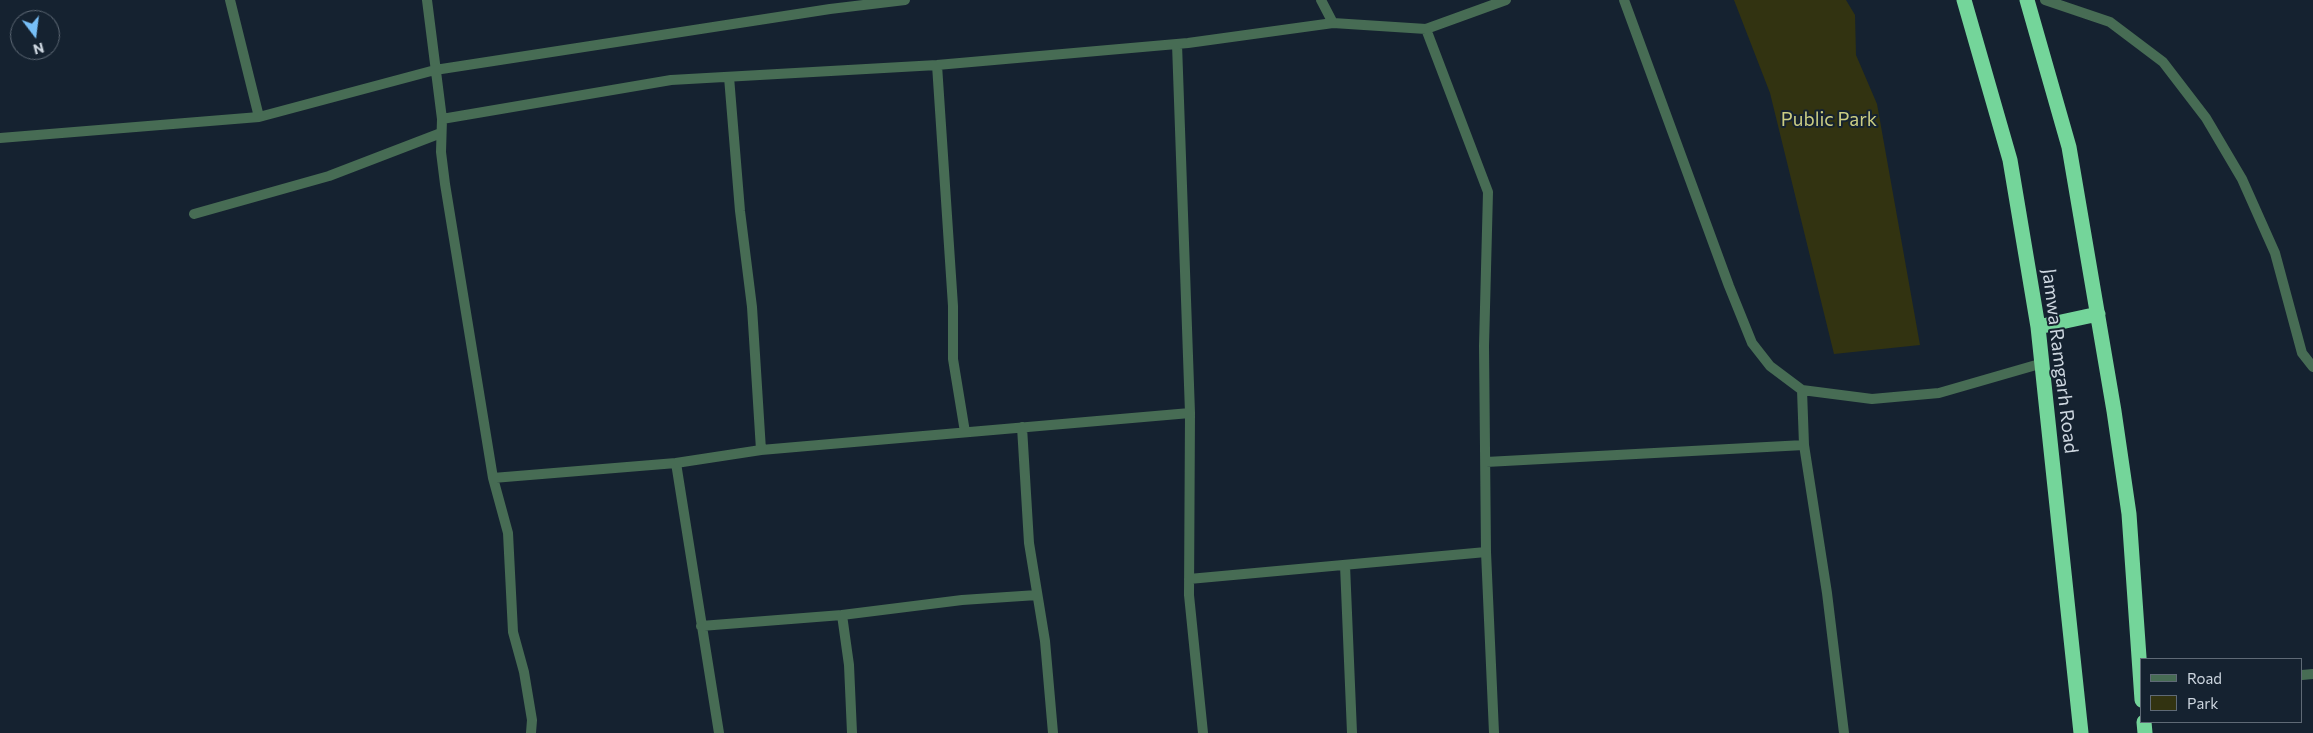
<!DOCTYPE html>
<style>
body{margin:0}
#map{position:relative;width:2313px;height:733px;overflow:hidden;background:#152230;font-family:Commissioner,sans-serif}
canvas{display:block}
.legend{position:absolute;left:2140px;top:658px;width:162px;height:65px;box-sizing:border-box;background:#152230;border:1px solid #5f6a76;margin:0;padding:6px 9px;list-style:none;font-size:15px;color:#cdd6df}
.legend li{display:flex;align-items:center;gap:10px;height:25px}
.legend b{width:25px;border:1px solid #5f6a76}
.north{position:absolute;left:10px;top:10px;width:50px;height:50px;box-sizing:border-box;background:#152230;border:1px solid #5f6a76;border-radius:50%;rotate:165deg;font-size:14px;font-weight:700;line-height:20px;text-align:center;color:#cdd6df}
.north::after{content:'';display:block;margin:auto;width:18px;height:22px;background:#77bff7;clip-path:polygon(50% 0,100% 100%,50% 72%,0 100%)}
</style>
<div id="map">
<canvas width="2313" height="733"></canvas>
<ul class="legend">
<li><b style="height:6px;background:#476c54"></b>Road</li>
<li><b style="height:14px;background:#323311"></b>Park</li>
</ul>
<div class="north">N</div>
</div>
<script>
const context = document.querySelector('canvas').getContext('2d');
context.lineJoin = 'round';
function fillPath(path, color) { context.fillStyle = color; context.fill(path, 'evenodd'); }
const toPath = rows => new Path2D(rows.map(r => 'M' + r).join(''));
function stroke(path, color, width, dash) { context.strokeStyle = color; context.lineWidth = width; context.lineCap = dash ? 'butt' : 'round'; context.setLineDash(dash || []); context.stroke(path); }
function drawText(font, color, halo, rows, align = 'center') {
  context.font = font + ' Commissioner,sans-serif'; context.lineWidth = 4; context.setLineDash([]); context.textBaseline = 'middle'; context.strokeStyle = halo; context.fillStyle = color; for (const [text, x, y, turn = 0] of rows) {
    context.save(); context.translate(x, y); context.rotate((+turn || 0) * Math.PI / 180); context.textAlign = isNaN(turn) ? turn : align; if (halo) context.strokeText(text, 0, 0); context.fillText(text, 0, 0); context.restore();
  }
}
const green = toPath([
 [1734,0,1846,0,1855,15,1856,55,1877,104,1920,345,1834,354,1770,93]
]);
const street = toPath([
 [230,0,259,117],
 [427,0,442,119,441,152,445,184,493,478,508,533,513,632,524,672,532,720,531,733],
 [1624,0,1729,286,1752,343,1770,366,1802,390,1872,399,1939,393,2043,363],
 [2045,0,2110,22,2163,62,2206,118,2242,179,2275,253,2302,353,2313,367],
 [1333,23,1426,29,1488,192,1484,346,1486,552,1494,733],
 [1426,29,1506,0],
 [937,65,953,306,953,359,965,432],
 [729,77,740,211,752,307,761,450,1190,413,1177,44],
 [442,119,671,80,937,65,1188,43,1333,23,1321,0],
 [0,138,259,117,435,70,830,9,905,0],
 [194,214,329,176,441,133],
 [1802,390,1804,445,1827,593,1844,733],
 [1190,413,1189,595,1203,733],
 [1022,427,1029,543,1045,641,1053,733],
 [1486,462,1804,445],
 [493,478,676,463],
 [1345,565,1352,733],
 [1189,579,1486,552],
 [842,615,849,665,852,733],
 [701,626,842,615,962,600,1037,595],
 [2302,675,2313,674],
 [719,733,676,463,761,450]
]);
const highway = toPath([
 [1964,0,2010,160,2038,327,2081,733],
 [2027,0,2069,147,2114,411,2129,514,2142,700],
 [2038,327,2098,314],
 [2144,722,2145,733]
]);
const parkNames = [
 ["Public Park",1829,120]
];
const streetNames = [
 ["Jamwa Ramgarh Road",2060,361,83]
];
fillPath(green, '#323311');
stroke(street, '#476c54', 10);
stroke(highway, '#74d59a', 15);
drawText('19px', '#cbcd83', '#152230', parkNames);
drawText('19px', '#cdd6df', '#152230', streetNames);
</script>
